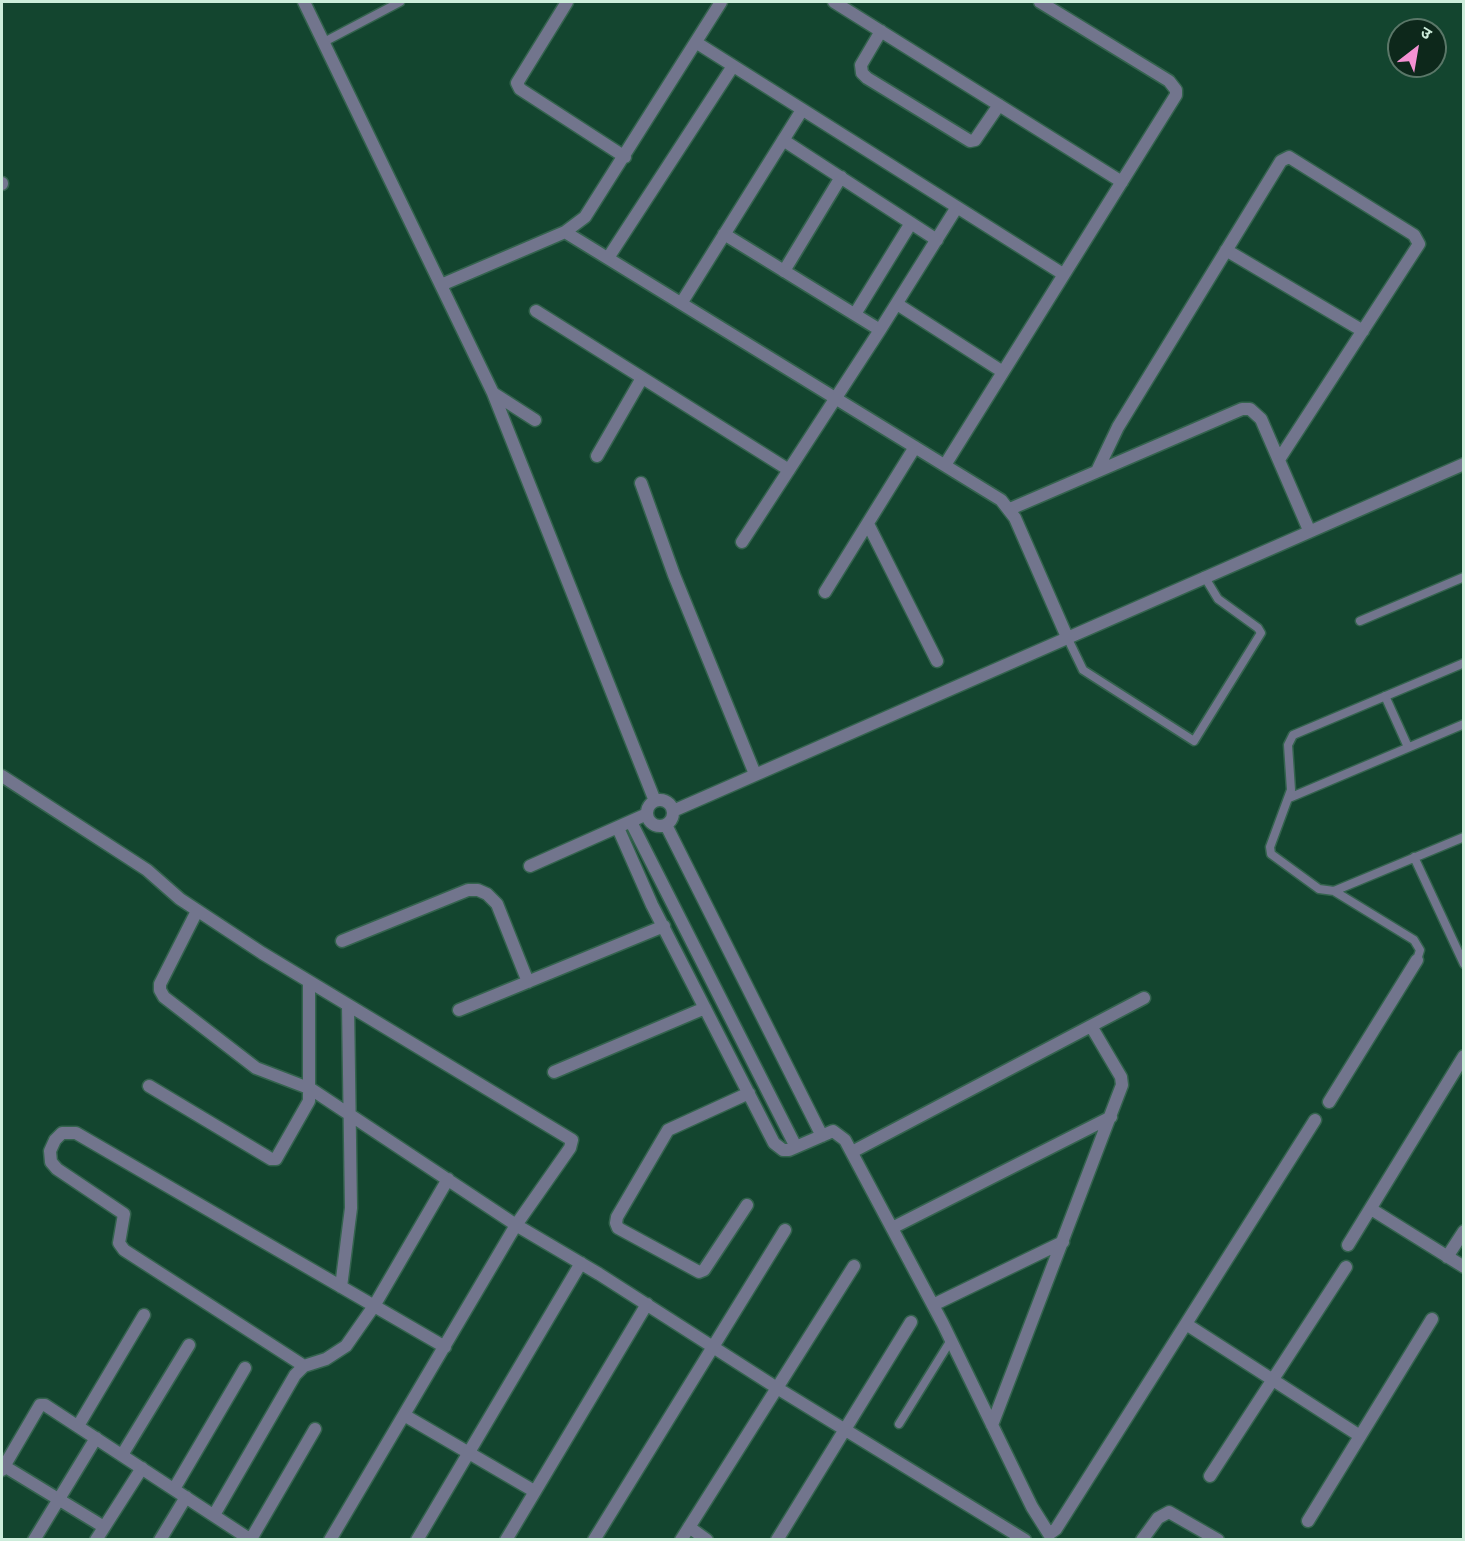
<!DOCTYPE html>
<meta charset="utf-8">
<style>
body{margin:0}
#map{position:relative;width:1465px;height:1541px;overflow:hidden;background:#13452f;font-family:"Sofia Sans Condensed","Noto Sans Devanagari",sans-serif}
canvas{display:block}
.frame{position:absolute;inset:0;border:3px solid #cdeddb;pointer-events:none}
.north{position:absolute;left:1387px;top:18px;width:60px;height:60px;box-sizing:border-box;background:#0d281b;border:2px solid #5a7768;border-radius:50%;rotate:31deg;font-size:16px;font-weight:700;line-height:24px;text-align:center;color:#cdeddb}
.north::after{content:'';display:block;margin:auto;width:21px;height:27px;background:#f491d3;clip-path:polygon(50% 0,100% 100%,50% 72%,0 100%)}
</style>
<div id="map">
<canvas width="1465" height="1541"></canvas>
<div class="frame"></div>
<div class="north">उ</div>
</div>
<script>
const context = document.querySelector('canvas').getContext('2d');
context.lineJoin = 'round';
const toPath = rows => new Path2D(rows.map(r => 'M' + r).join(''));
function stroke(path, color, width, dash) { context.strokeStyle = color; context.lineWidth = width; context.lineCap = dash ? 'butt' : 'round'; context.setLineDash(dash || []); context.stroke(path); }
const lane = toPath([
 [324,42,400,2],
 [1360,621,1464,577],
 [1067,637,1083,670,1194,741,1261,633,1258,628,1218,599,1204,576],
 [1464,663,1293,735,1288,745,1291,790,1270,847,1271,854,1319,889,1334,891,1464,837],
 [1385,696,1408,747],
 [1289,798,1464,724],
 [1414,857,1464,964],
 [1334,891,1414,940,1420,950,1417,960],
 [899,1424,951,1340]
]);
const street = toPath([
 [304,2,493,393,655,801],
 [567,2,517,83,520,89,625,157],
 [834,2,1122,182],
 [881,31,861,65,862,73,867,78,970,141,975,140,999,105],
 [697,43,1063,274],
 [783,140,937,240],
 [2,183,2,184],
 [565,232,1001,500,1015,518,1067,637],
 [724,234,880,330],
 [1226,250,1363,331],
 [608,258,733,66],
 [784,271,841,177],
 [441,285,565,232,585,217,721,2],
 [682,302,802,110],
 [897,304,1003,372],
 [536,311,789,470],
 [855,314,911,223],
 [493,393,535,420],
 [597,456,642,378],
 [945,465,1176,95,1176,90,1169,81,1040,2],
 [1097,471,1118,427,1281,161,1289,157,1414,235,1419,244,1280,458],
 [641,483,674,575,755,774],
 [1010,509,1242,409,1250,409,1261,419,1309,530],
 [868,524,937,661],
 [742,542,880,330,957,207],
 [825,592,915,447],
 [2,776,147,870,180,899,262,953,572,1140,570,1148,516,1225,330,1540],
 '647 813a13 13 0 1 1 26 0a13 13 0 1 1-26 0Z',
 [673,811,1464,464],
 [631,822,796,1147],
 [666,825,822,1136],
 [618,828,652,905,774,1143,783,1150,789,1150,833,1131,845,1140,943,1324,1032,1507,1049,1534,1056,1529,1315,1120],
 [530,866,647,814],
 [197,911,160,984,160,990,164,997,256,1068,311,1089,516,1225,599,1274,777,1388,1025,1540],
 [342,941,468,890,478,890,487,894,497,904,528,982],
 [459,1010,664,926],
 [554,1072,705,1008],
 [149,1086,271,1159,276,1159,309,1101,309,982],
 [1329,1102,1417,960],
 [852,1152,1144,998],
 [747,1205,704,1270,699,1272,618,1228,616,1223,617,1217,668,1130,749,1093],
 [1371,1209,1464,1267],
 [892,1228,1111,1117],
 [1348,1245,1464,1056],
 [1447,1257,1464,1231],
 [341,1287,351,1208,348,1005],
 [933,1305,1063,1242],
 [1186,1324,1360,1436],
 [304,1366,124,1250,119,1243,124,1214,57,1169,51,1162,50,1151,55,1140,62,1133,76,1133,445,1347],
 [404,1415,534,1491],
 [992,1425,1122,1085,1121,1077,1091,1026],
 [78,1426,144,1315],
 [122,1455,189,1345],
 [4,1466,104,1527],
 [2,1470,40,1405,45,1405,251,1540],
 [1210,1476,1346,1267],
 [174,1489,245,1368],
 [214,1515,295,1375,304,1366,326,1359,346,1346,374,1306,448,1179],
 [1308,1521,1432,1319],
 [689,1527,707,1540],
 [251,1539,315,1429],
 [34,1540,96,1438],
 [96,1540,142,1468],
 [160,1540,186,1497],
 [417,1540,581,1263],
 [506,1540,647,1304],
 [594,1540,785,1230],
 [681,1540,854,1266],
 [777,1540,911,1322],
 [1142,1540,1158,1518,1169,1512,1218,1540]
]);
stroke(lane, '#34634e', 11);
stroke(street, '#34634e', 15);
stroke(lane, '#72758d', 8);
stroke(street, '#72758d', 12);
</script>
